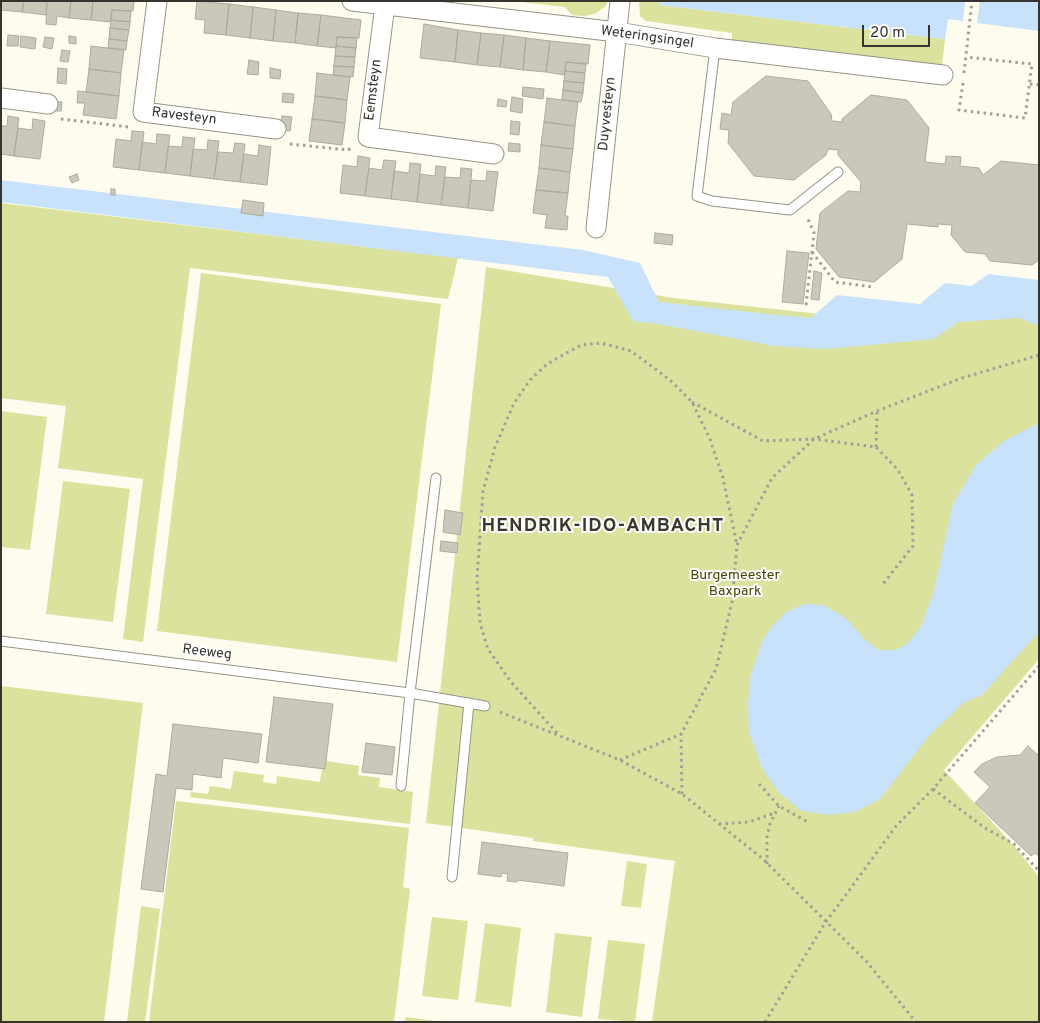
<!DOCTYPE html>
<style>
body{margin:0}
#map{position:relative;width:1040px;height:1023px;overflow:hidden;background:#fefcee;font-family:Overpass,sans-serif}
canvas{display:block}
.frame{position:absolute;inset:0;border:2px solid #35342f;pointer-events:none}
.scale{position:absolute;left:862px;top:25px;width:68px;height:22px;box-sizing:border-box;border:2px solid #35342f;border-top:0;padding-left:6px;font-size:15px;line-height:18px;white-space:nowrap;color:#35342f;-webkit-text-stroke:4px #fff;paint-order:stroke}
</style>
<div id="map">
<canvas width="1040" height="1023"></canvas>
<div class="frame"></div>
<div class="scale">20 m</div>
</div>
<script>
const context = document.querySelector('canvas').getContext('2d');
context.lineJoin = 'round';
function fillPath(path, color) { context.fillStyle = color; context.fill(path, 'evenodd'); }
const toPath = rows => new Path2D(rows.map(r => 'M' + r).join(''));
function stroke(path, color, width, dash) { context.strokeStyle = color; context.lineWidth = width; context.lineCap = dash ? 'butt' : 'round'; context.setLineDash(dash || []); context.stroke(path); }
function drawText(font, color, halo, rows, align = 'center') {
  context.font = font + ' Overpass,sans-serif'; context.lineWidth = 4; context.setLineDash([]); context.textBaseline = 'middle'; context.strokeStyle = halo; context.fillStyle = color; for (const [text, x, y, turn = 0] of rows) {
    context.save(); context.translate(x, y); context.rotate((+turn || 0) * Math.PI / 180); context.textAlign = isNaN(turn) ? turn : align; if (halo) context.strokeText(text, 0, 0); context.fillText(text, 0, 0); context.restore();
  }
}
const green = toPath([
 [512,1,608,1,606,6,596,13,585,16,572,15,565,7],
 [639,1,659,1,659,5,945,39,942,66,732,41,732,33,646,21,640,16],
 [1,203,458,258,448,299,190,268,143,642,123,639,143,479,58,468,66,406,1,398],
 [486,267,674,298,947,328,958,322,982,320,1039,298,1039,659,944,770,1016,848,1039,877,1039,1022,652,1022,675,861,533,841,533,838,426,823],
 [201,273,441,304,397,662,157,631],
 [1,411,47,417,30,550,1,547],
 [63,481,130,489,113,622,46,614],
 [1,686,143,703,104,1022,1,1022],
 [326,761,359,766,358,775,380,778,379,787,413,792,410,824,190,797,191,792,208,794,210,786,231,789,234,771,264,775,263,782,276,784,277,776,320,782,322,769,325,769],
 [176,801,409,828,403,887,410,889,394,1022,149,1022],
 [627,861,647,864,641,908,621,906],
 [141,906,160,909,145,1022,127,1022],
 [432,917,468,921,458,1000,422,996],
 [485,923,521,928,511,1007,475,1002],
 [555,933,592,937,582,1017,546,1012],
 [608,940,645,944,635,1022,598,1019],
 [406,1017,443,1022,405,1022]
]);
const water = toPath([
 [659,1,965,1,963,21,948,19,945,39,659,5],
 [980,1,1039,1,1039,31,977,23],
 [1,180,583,250,640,263,659,302,776,315,811,318,837,295,920,304,945,283,972,286,988,274,1039,280,1039,326,1019,318,958,322,934,339,826,349,774,346,659,324,633,321,608,277,1,202],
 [1039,423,1039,632,982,695,963,703,928,737,880,799,855,812,829,815,802,811,779,793,762,768,749,732,748,702,751,674,762,642,773,625,788,611,806,604,823,605,846,618,865,640,879,650,895,650,907,644,920,628,933,595,953,504,976,465,1004,441]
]);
const building = toPath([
 [1,1,24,1,22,12,1,10,1,1],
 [24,1,47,1,46,15,22,12,24,1],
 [47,1,71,1,69,18,57,16,56,25,46,24,47,1],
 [71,1,93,1,91,20,69,18,71,1],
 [93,1,134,1,133,11,112,10,110,22,91,20,93,1],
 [197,1,229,4,226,35,204,33,205,20,195,19,197,1],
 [229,4,253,7,250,38,226,35,229,4],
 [253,7,276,10,273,41,250,38,253,7],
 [112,10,131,11,130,22,111,20,112,10],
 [276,10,298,13,295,43,273,41,276,10],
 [298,13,321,15,317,46,295,43,298,13],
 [321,15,361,20,359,38,337,37,336,48,317,46,321,15],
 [111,20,130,22,129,30,110,28,111,20],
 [424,24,458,30,455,62,420,58,424,24],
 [110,28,129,30,127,41,109,39,110,28],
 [458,30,481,33,477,65,455,62,458,30],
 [481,33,504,35,500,67,477,65,481,33],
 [8,35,19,36,18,46,7,46,8,35],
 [504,35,526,38,523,70,500,67,504,35],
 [21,36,36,38,35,49,20,47,21,36],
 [69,36,76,37,76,44,69,43,69,36],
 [45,37,54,38,52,49,43,47,45,37],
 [337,37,357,38,356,48,336,46,337,37],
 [526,38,550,41,546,72,523,70,526,38],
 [109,39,127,41,126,50,108,48,109,39],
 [550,41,590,45,588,64,566,62,564,75,546,72,550,41],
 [91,46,124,50,121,73,89,69,91,46],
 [336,46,356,48,355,57,335,56,336,46],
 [62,50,70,51,68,62,60,61,62,50],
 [335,56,355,57,354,67,334,66,335,56],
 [249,60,259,62,258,75,247,74,249,60],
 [566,62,586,64,585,73,565,71,566,62],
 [334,66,354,67,353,77,333,75,334,66],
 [58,68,67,69,66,84,57,83,58,68],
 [270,68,281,70,280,79,270,78,270,68],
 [89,69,121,73,119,96,86,92,89,69],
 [565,71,585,73,584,83,564,81,565,71],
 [317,73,350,77,347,100,315,96,317,73],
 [766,76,808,81,831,114,832,121,842,122,842,119,871,95,907,100,929,128,925,162,945,164,946,156,961,157,960,166,979,168,983,175,1001,161,1039,165,1039,260,1032,265,990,261,985,254,965,252,951,235,952,225,938,224,938,227,907,224,902,259,874,282,839,277,816,249,820,213,848,191,860,192,861,182,838,155,838,150,828,149,826,155,794,180,754,176,728,143,729,130,720,129,722,113,731,115,733,102,766,76],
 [564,81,584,83,583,93,563,90,564,81],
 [523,87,544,89,543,99,522,96,523,87],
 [563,90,583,93,581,102,562,100,563,90],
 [78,91,119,96,116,119,83,115,85,103,77,103,78,91],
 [283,93,294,94,293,103,282,102,283,93],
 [315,96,347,100,345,123,312,119,315,96],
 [512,97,523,99,522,113,510,111,512,97],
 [547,98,578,102,575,126,544,122,547,98],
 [498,99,507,101,506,107,497,106,498,99],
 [54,101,62,102,61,111,54,111,54,101],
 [8,116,19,118,14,156,1,154,1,126,7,126,8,116],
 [282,116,292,117,290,131,280,130,282,116],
 [33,119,45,121,40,159,14,156,18,128,32,130,33,119],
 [312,119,345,123,342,145,309,141,312,119],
 [511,121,520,122,519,135,510,134,511,121],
 [544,122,575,126,573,149,541,145,544,122],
 [132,131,144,132,139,170,113,167,116,139,131,141,132,131],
 [157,134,170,135,165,173,139,170,142,142,156,144,157,134],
 [183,137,195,138,190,176,165,173,168,146,182,147,183,137],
 [208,140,219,141,214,179,190,176,193,149,207,150,208,140],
 [235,143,245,144,240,182,214,179,218,152,233,153,235,143],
 [509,143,520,144,520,152,508,151,509,143],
 [259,145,271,147,267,185,240,182,244,154,258,156,259,145],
 [541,145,573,149,570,172,539,168,541,145],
 [358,156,370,158,365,196,340,193,343,165,357,167,358,156],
 [384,160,396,161,391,199,365,196,369,168,382,170,384,160],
 [410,163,421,164,417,202,391,199,394,171,409,173,410,163],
 [436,166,446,167,441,205,417,202,420,174,435,176,436,166],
 [461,168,472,169,468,208,441,205,445,177,460,178,461,168],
 [539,168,570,172,568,193,536,190,539,168],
 [487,171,498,172,493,211,468,208,471,180,486,181,487,171],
 [77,174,79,180,72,183,69,177,77,174],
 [111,189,115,189,115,195,111,195,111,189],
 [536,190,568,193,565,216,568,216,567,230,545,228,547,215,533,213,536,190],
 [243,200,264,203,263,216,241,213,243,200],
 [655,233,673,235,672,245,654,243,655,233],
 [787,251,809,253,803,304,782,302,787,251],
 [814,271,822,273,819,300,811,299,814,271],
 [445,510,463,513,460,535,443,532,445,510],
 [441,541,458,543,457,553,440,551,441,541],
 [274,697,333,704,325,769,266,762,274,697],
 [173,724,262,734,258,763,223,758,221,778,193,774,192,790,176,788,163,892,141,889,156,774,167,776,173,724],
 [366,743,395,747,392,775,362,772,366,743],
 [1028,746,1039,756,1039,856,1035,853,1031,856,975,803,990,787,974,772,982,764,997,757,1020,755,1028,746],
 [482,842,568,853,564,886,517,880,517,882,507,881,508,874,502,873,501,877,478,874,482,842]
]);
const path = toPath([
 [964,73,972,1],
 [963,83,959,110,1025,118,1032,64,966,57],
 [1030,84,1039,85],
 [61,119,129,127],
 [290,144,348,150,353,147],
 [812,252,835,282,873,287],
 [806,305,814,233,807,217],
 [692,402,763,441,814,439,876,447,898,470,912,495,913,546,883,584],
 [876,447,877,411],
 [500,712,620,760,682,794,763,859,866,961,916,1022],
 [557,733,511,682,488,649,480,623,477,579,483,491,495,447,514,403,530,380,547,364,581,345,601,343,631,351,670,380,692,402,710,439,723,478,737,545],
 [620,760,681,734],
 [759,784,779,806,808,822],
 [933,789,985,828,1014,844,1039,871],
 [682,794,681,734,716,669,732,602,737,545,772,478,814,439,877,411,959,379,1039,355],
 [719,824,749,822,775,813],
 [767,864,767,837,770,824,779,806],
 [765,1022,825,923,897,825,933,789,1039,666]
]);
const lane = toPath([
 [715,48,697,196,712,201,790,210,838,172],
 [1,641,410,693,485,706],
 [401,786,410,693,436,478],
 [452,877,469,703]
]);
const street = toPath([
 [157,1,143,112,276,129],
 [352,1,617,32,715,48,943,75],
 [385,5,368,137,494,154],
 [1,98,48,104],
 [596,228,620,1]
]);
const streetNames = [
 ["Weteringsingel",647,38,8],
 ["Eemsteyn",374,90,-83],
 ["Duyvesteyn",608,114,-84],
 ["Ravesteyn",184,117,7],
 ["Reeweg",207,653,7]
];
const parkNames = [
 ["Burgemeester",735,576],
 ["Baxpark",735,592]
];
const districtNames = [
 ["HENDRIK-IDO-AMBACHT",603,527]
];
fillPath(green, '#dbe29e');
fillPath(water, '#c7e2fa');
fillPath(building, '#c9c8bb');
stroke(building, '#adab9e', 1);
stroke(lane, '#969488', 11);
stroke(street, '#969488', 21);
stroke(path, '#a2a096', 3, [2.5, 4]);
stroke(lane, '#fff', 9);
stroke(street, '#fff', 19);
drawText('14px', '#35342f', '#fff', streetNames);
drawText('14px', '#434700', '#fff', parkNames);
context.letterSpacing = '1px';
drawText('bold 19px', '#3a382d', '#fff', districtNames);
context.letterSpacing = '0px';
</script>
